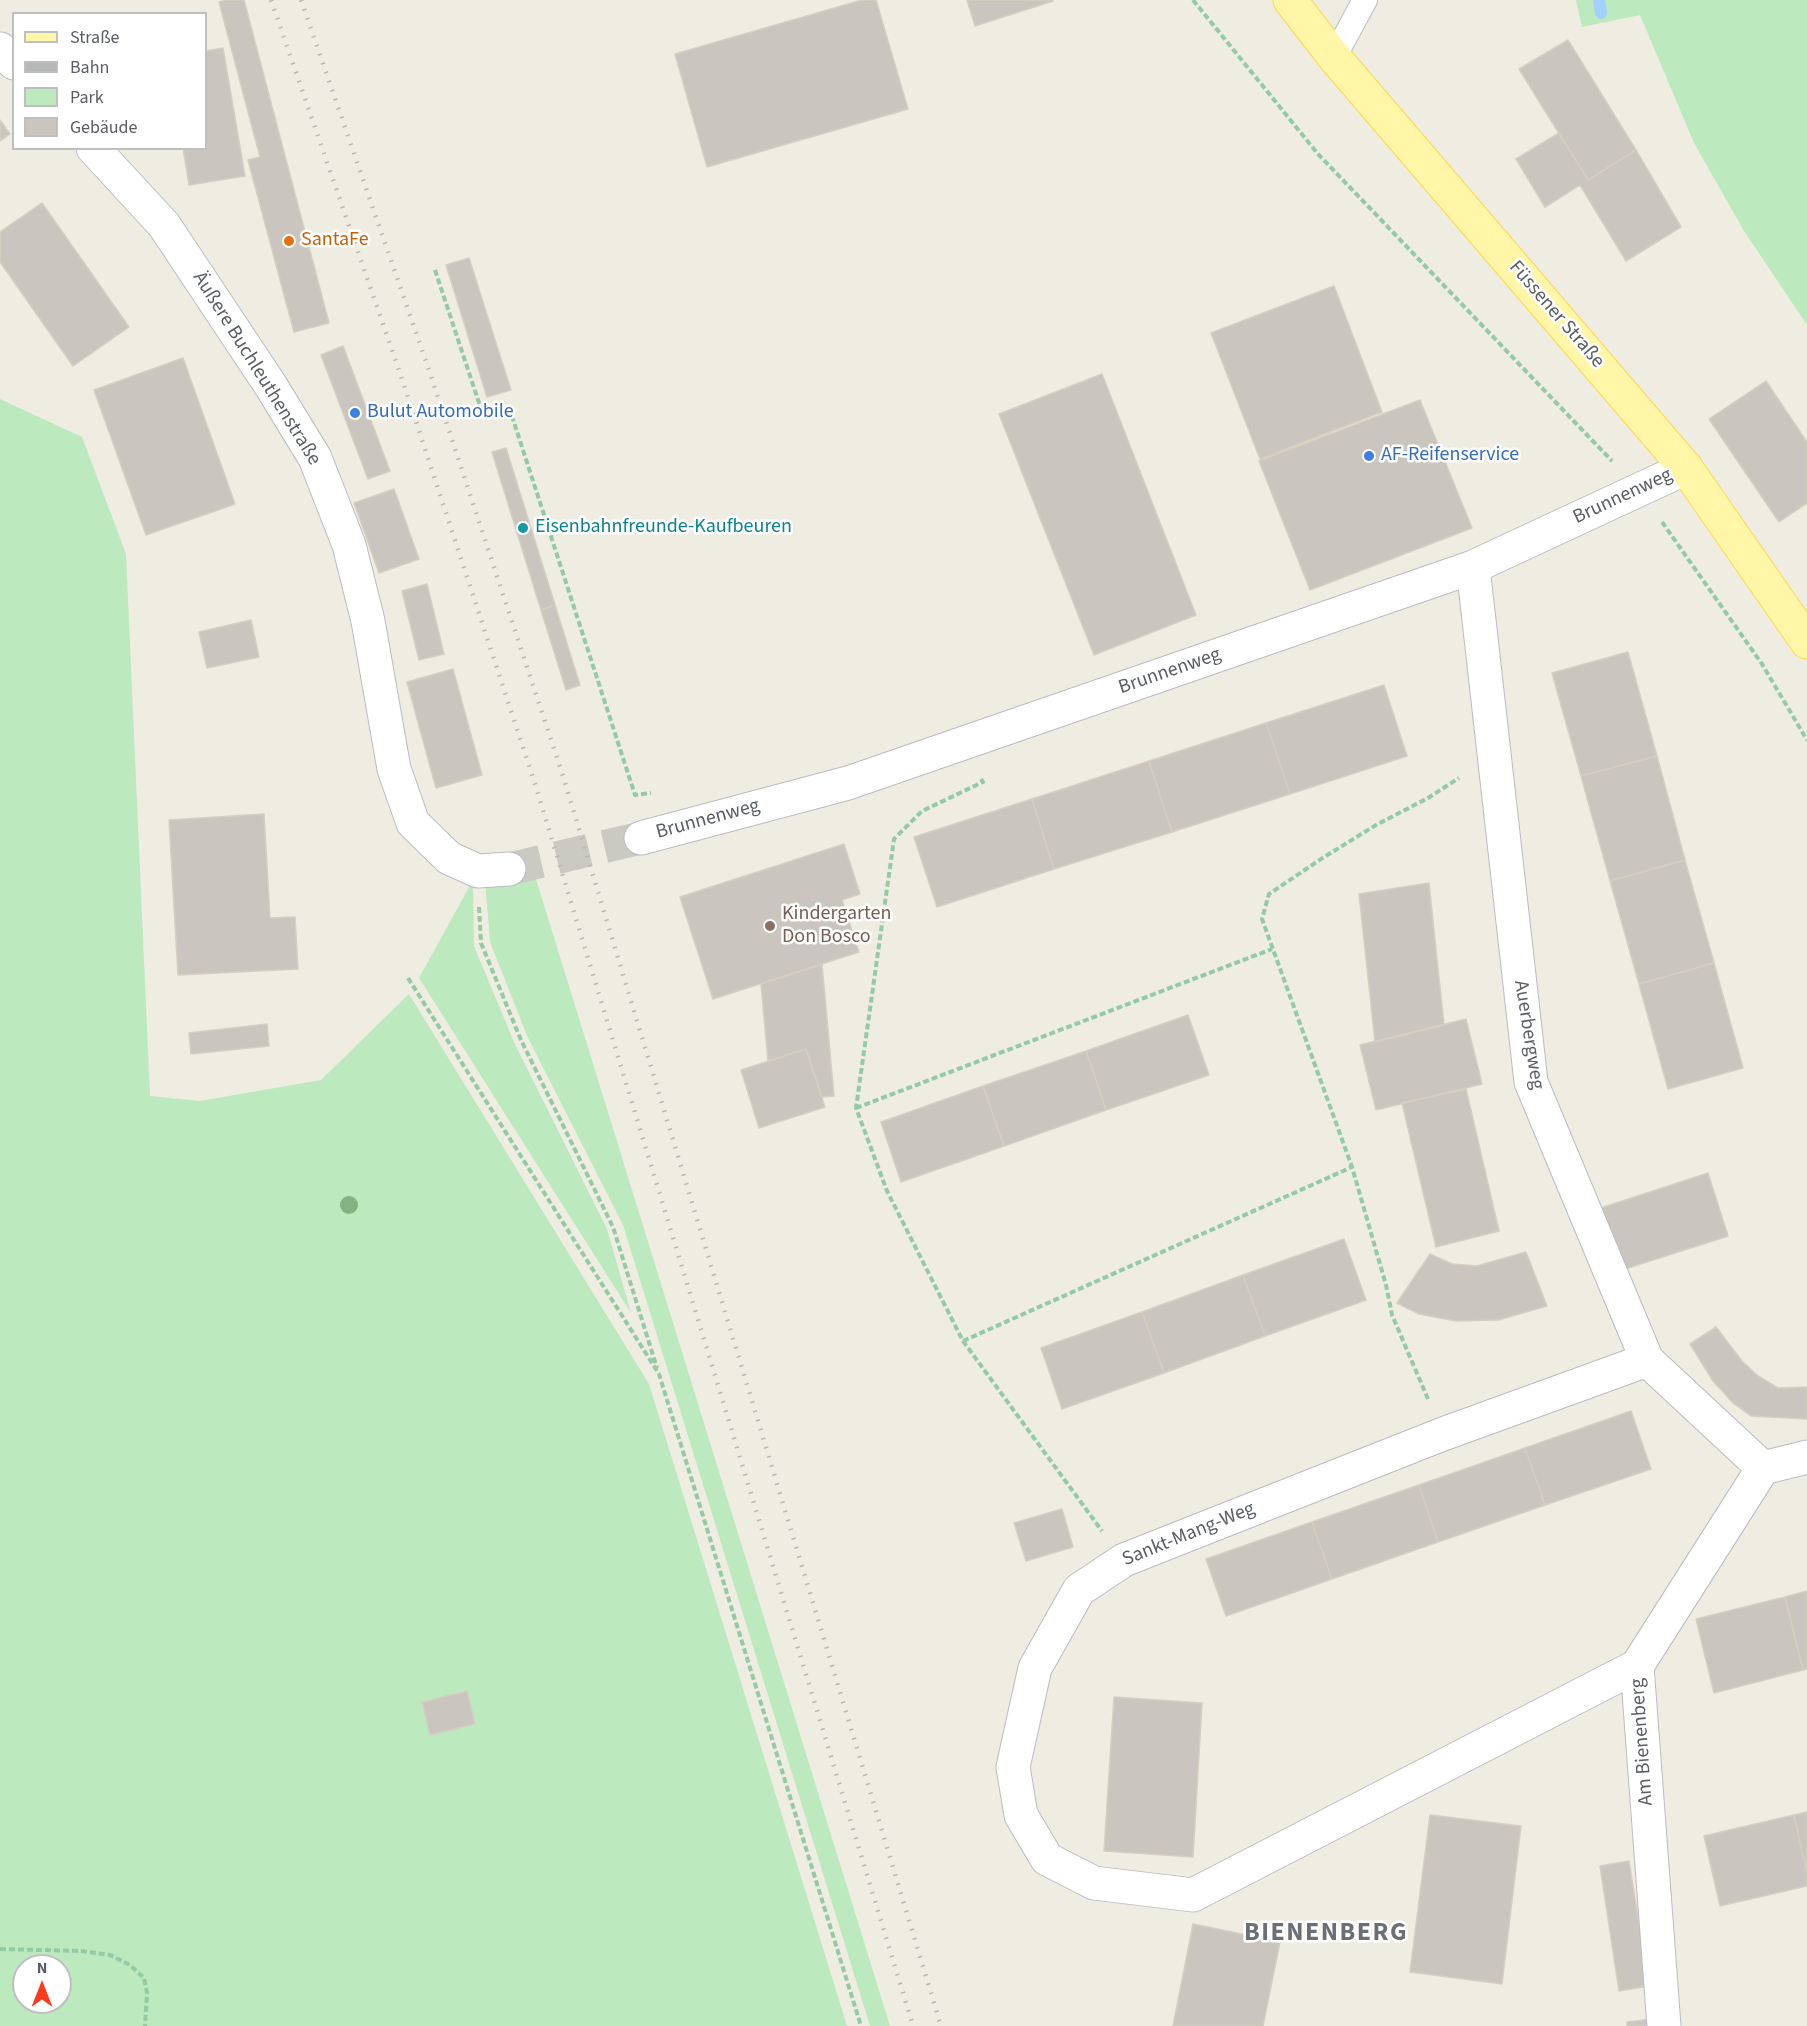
<!DOCTYPE html>
<meta charset="utf-8">
<style>
body{margin:0}
#map{position:relative;width:1807px;height:2026px;overflow:hidden;background:#efede2;font-family:"Source Sans 3",sans-serif}
canvas{display:block}
.legend{position:absolute;left:12px;top:12px;width:195px;height:138px;box-sizing:border-box;background:#fff;border:2px solid #bdbfc1;margin:0;padding:8px 10px;list-style:none;font-size:18px;color:#5a5e64}
.legend li{display:flex;align-items:center;gap:12px;height:30px}
.legend b{width:30px;border:2px solid #bdbfc1}
.north{position:absolute;left:12px;top:1954px;width:60px;height:60px;box-sizing:border-box;background:#fff;border:2px solid #bdbfc1;border-radius:50%;rotate:0deg;font-size:16px;font-weight:700;line-height:24px;text-align:center;color:#5a5e64}
.north::after{content:'';display:block;margin:auto;width:21px;height:27px;background:#fa3b1c;clip-path:polygon(50% 0,100% 100%,50% 72%,0 100%)}
</style>
<div id="map">
<canvas width="1807" height="2026"></canvas>
<ul class="legend">
<li><b style="height:8px;background:#fff6a7"></b>Straße</li>
<li><b style="height:8px;background:#b6b7b7"></b>Bahn</li>
<li><b style="height:16px;background:#bce9be"></b>Park</li>
<li><b style="height:16px;background:#cac6bf"></b>Gebäude</li>
</ul>
<div class="north">N</div>
</div>
<script>
const context = document.querySelector('canvas').getContext('2d');
context.lineJoin = 'round';
function fillPath(path, color) { context.fillStyle = color; context.fill(path, 'evenodd'); }
const toPath = rows => new Path2D(rows.map(r => 'M' + r).join(''));
function stroke(path, color, width, dash) { context.strokeStyle = color; context.lineWidth = width; context.lineCap = dash ? 'butt' : 'round'; context.setLineDash(dash || []); context.stroke(path); }
function drawText(font, color, halo, rows, align = 'center') {
  context.font = font + ' "Source Sans 3",sans-serif'; context.lineWidth = 5; context.setLineDash([]); context.textBaseline = 'middle'; context.strokeStyle = halo; context.fillStyle = color; for (const [text, x, y, turn = 0] of rows) {
    context.save(); context.translate(x, y); context.rotate((+turn || 0) * Math.PI / 180); context.textAlign = isNaN(turn) ? turn : align; if (halo) context.strokeText(text, 0, 0); context.fillText(text, 0, 0); context.restore();
  }
}
const green = toPath([
 [1576,0,1807,0,1807,325,1744,231,1694,143,1640,15,1582,27],
 [0,399,82,437,126,554,150,1096,200,1101,321,1080,409,994,649,1384,847,2026,0,2026],
 [24,1966,60,1966,60,2002,24,2002],
 [535,876,641,1219,890,2026,870,2026,623,1225,528,1038,490,942,485,880,513,880],
 [473,880,474,946,514,1042,607,1229,631,1313,419,978]
]);
const stream = toPath([
 [1599,0,1601,13]
]);
const building = toPath([
 [227,0,244,0,329,323,294,332,248,160,260,157,219,2,227,0],
 [862,0,876,0,908,109,707,167,675,54,862,0],
 [967,0,1052,0,1053,1,975,26,967,0],
 [1568,40,1636,150,1588,180,1519,69,1568,40],
 [223,48,245,176,189,185,183,148,206,148,206,51,223,48],
 [0,120,10,134,0,141,0,120],
 [1559,133,1588,180,1636,150,1681,227,1626,261,1580,185,1545,207,1516,159,1559,133],
 [42,203,129,327,73,366,0,262,0,232,42,203],
 [469,258,511,390,487,397,446,265,469,258],
 [1334,286,1382,412,1260,459,1211,333,1334,286],
 [343,346,390,471,368,479,321,355,343,346],
 [183,358,235,504,146,535,94,390,183,358],
 [1102,374,1196,615,1094,655,999,414,1102,374],
 [1766,381,1807,442,1807,503,1779,522,1709,419,1766,381],
 [1420,400,1472,528,1310,590,1259,461,1420,400],
 [506,448,555,605,541,610,492,452,506,448],
 [394,489,419,559,379,573,354,503,394,489],
 [427,584,444,654,419,660,402,591,427,584],
 [555,605,580,685,566,690,541,610,555,605],
 [251,620,259,657,207,668,199,632,251,620],
 [1628,652,1657,756,1581,776,1552,673,1628,652],
 [453,669,482,775,436,788,407,682,453,669],
 [1384,685,1407,756,1290,794,1266,723,1384,685],
 [1266,723,1290,794,1172,832,1149,761,1266,723],
 [1657,756,1685,860,1610,881,1581,776,1657,756],
 [1149,761,1172,832,1054,869,1032,799,1149,761],
 [1032,799,1054,869,937,907,914,837,1032,799],
 [264,814,270,918,295,917,298,969,178,975,169,820,264,814],
 [844,844,860,894,842,900,859,952,713,999,680,897,844,844],
 [1685,860,1714,963,1639,984,1610,881,1685,860],
 [1429,883,1444,1025,1375,1042,1359,894,1429,883],
 [1714,963,1743,1068,1668,1089,1639,984,1714,963],
 [822,964,834,1096,822,1097,806,1049,768,1061,761,984,822,964],
 [1188,1015,1209,1075,1106,1110,1086,1051,1188,1015],
 [1466,1019,1482,1084,1376,1110,1360,1045,1466,1019],
 [267,1024,269,1046,191,1054,189,1033,267,1024],
 [806,1049,825,1107,759,1128,741,1070,806,1049],
 [1086,1051,1106,1110,1004,1146,983,1086,1086,1051],
 [983,1086,1004,1146,901,1182,881,1122,983,1086],
 [1466,1089,1499,1231,1436,1247,1402,1103,1466,1089],
 [1708,1173,1728,1236,1622,1270,1601,1208,1708,1173],
 [1344,1239,1366,1300,1265,1336,1243,1275,1344,1239],
 [1526,1252,1547,1306,1498,1320,1456,1321,1419,1314,1397,1303,1430,1254,1452,1264,1477,1266,1526,1252],
 [1243,1275,1265,1336,1164,1373,1142,1312,1243,1275],
 [1142,1312,1164,1373,1062,1409,1041,1348,1142,1312],
 [1716,1327,1742,1361,1758,1376,1778,1388,1807,1387,1807,1419,1751,1416,1733,1403,1713,1381,1690,1344,1716,1327],
 [1631,1411,1651,1469,1545,1505,1525,1448,1631,1411],
 [1525,1448,1545,1505,1438,1542,1419,1485,1525,1448],
 [1419,1485,1438,1542,1332,1579,1312,1522,1419,1485],
 [1062,1509,1073,1547,1026,1561,1014,1523,1062,1509],
 [1312,1522,1332,1579,1226,1616,1206,1559,1312,1522],
 [1807,1591,1807,1669,1803,1670,1785,1597,1807,1591],
 [1785,1597,1803,1670,1714,1693,1696,1619,1785,1597],
 [467,1691,475,1724,430,1735,422,1702,467,1691],
 [1114,1697,1202,1703,1193,1857,1104,1851,1114,1697],
 [1807,1812,1807,1874,1794,1815,1807,1812],
 [1430,1815,1521,1826,1502,1984,1410,1972,1430,1815],
 [1794,1815,1807,1874,1807,1886,1720,1906,1704,1836,1794,1815],
 [1629,1861,1649,1986,1619,1991,1600,1866,1629,1861],
 [1193,1924,1280,1942,1263,2026,1173,2026,1193,1924],
 [1652,2019,1653,2026,1627,2026,1627,2022,1652,2019]
]);
const streetTunnel = toPath([
 [509,869,641,838]
]);
const path = toPath([
 [1193,0,1318,154,1612,461],
 [435,270,483,415,509,407,635,795,651,793],
 [1662,522,1762,664,1807,740],
 [981,779,983,782,922,811,894,839,856,1108,887,1191,963,1341,1102,1531],
 [479,907,481,943,521,1040,613,1227,657,1368],
 [408,978,659,1374,861,2026],
 [856,1108,1272,949],
 [963,1341,1352,1167],
 [1428,1399,1392,1315,1386,1285,1352,1167,1262,919,1269,894,1321,859,1376,825,1428,798,1459,778],
 [0,1949,81,1951,110,1955,130,1965,144,1978,147,1993,145,2026]
]);
const lane = toPath([
 [1334,57,1365,0]
]);
const street = toPath([
 [0,49,14,63],
 [93,148,164,225,271,386,315,458,349,545,368,621,394,769,413,823,449,858,478,871,509,869],
 [1473,567,1531,1082,1647,1360,1763,1468],
 [641,838,848,783,1450,575,1473,567,1686,468],
 [1637,1666,1193,1895,1094,1883,1047,1859,1021,1815,1013,1767,1035,1668,1079,1590,1124,1560,1443,1434,1647,1360],
 [1664,2026,1637,1666,1763,1468,1807,1457]
]);
const primary = toPath([
 [1290,0,1334,57,1686,468,1807,642]
]);
const rail = toPath([
 [271,0,404,385,535,784,913,2026],
 [301,0,431,376,563,776,941,2026]
]);
const trees = [
 [349,1205]
];
const markers = [
 [289,241,6,"#e8710a"],
 [355,413,6,"#3f7fe0"],
 [1369,456,6,"#3f7fe0"],
 [523,528,6,"#0f9aa8"],
 [770,926,6,"#8d6e63"]
];
const foodNames = [
 ["SantaFe",301,241]
];
const streetNames = [
 ["Füssener Straße",1556,315,49],
 ["Äußere Buchleuthenstraße",256,369,58],
 ["Brunnenweg",1623,497,-25],
 ["Brunnenweg",1170,672,-19],
 ["Brunnenweg",708,820,-15],
 ["Auerbergweg",1528,1035,81],
 ["Sankt-Mang-Weg",1189,1535,-22],
 ["Am Bienenberg",1643,1742,-94]
];
const shopNames = [
 ["Bulut Automobile",367,413],
 ["AF-Reifenservice",1381,456]
];
const cultureNames = [
 ["Eisenbahnfreunde-Kaufbeuren",535,528]
];
const educationNames = [
 ["Kindergarten",782,915],
 ["Don Bosco",782,938]
];
const districtNames = [
 ["BIENENBERG",1326,1934]
];
fillPath(green, '#bce9be');
stroke(stream, '#a2d1ff', 12);
fillPath(building, '#cac6bf');
stroke(building, '#d4cfc0', 1.5);
stroke(streetTunnel, '#cac9c2', 33, [33, 16]);
stroke(lane, '#babcc2', 26);
stroke(street, '#babcc2', 35);
stroke(primary, '#ffd74b', 35);
stroke(path, '#94caa6', 4, [6, 3]);
stroke(lane, '#fff', 24);
stroke(street, '#fff', 33);
stroke(primary, '#fff6a7', 33);
stroke(rail, '#b6b7b7', 4.5, [1.5, 8]);
context.fillStyle = '#83b383';
for (const [x, y] of trees) { context.beginPath(); context.arc(x, y, 9, 0, 2 * Math.PI); context.fill(); }
for (const [x, y, r, color] of markers) { const dot = new Path2D(); dot.arc(x, y, r, 0, 2 * Math.PI); context.fillStyle = color; context.fill(dot); stroke(dot, '#fff', 2); }
drawText('20px', '#c56008', '#fff', foodNames, 'left');
drawText('20px', '#5a5e64', '#fff', streetNames);
drawText('20px', '#366cbe', '#fff', shopNames, 'left');
drawText('20px', '#0d838f', '#fff', cultureNames, 'left');
drawText('20px', '#785e54', '#fff', educationNames, 'left');
context.letterSpacing = '1.5px';
drawText('bold 26px', '#6b7077', '#fff', districtNames);
context.letterSpacing = '0px';
</script>
